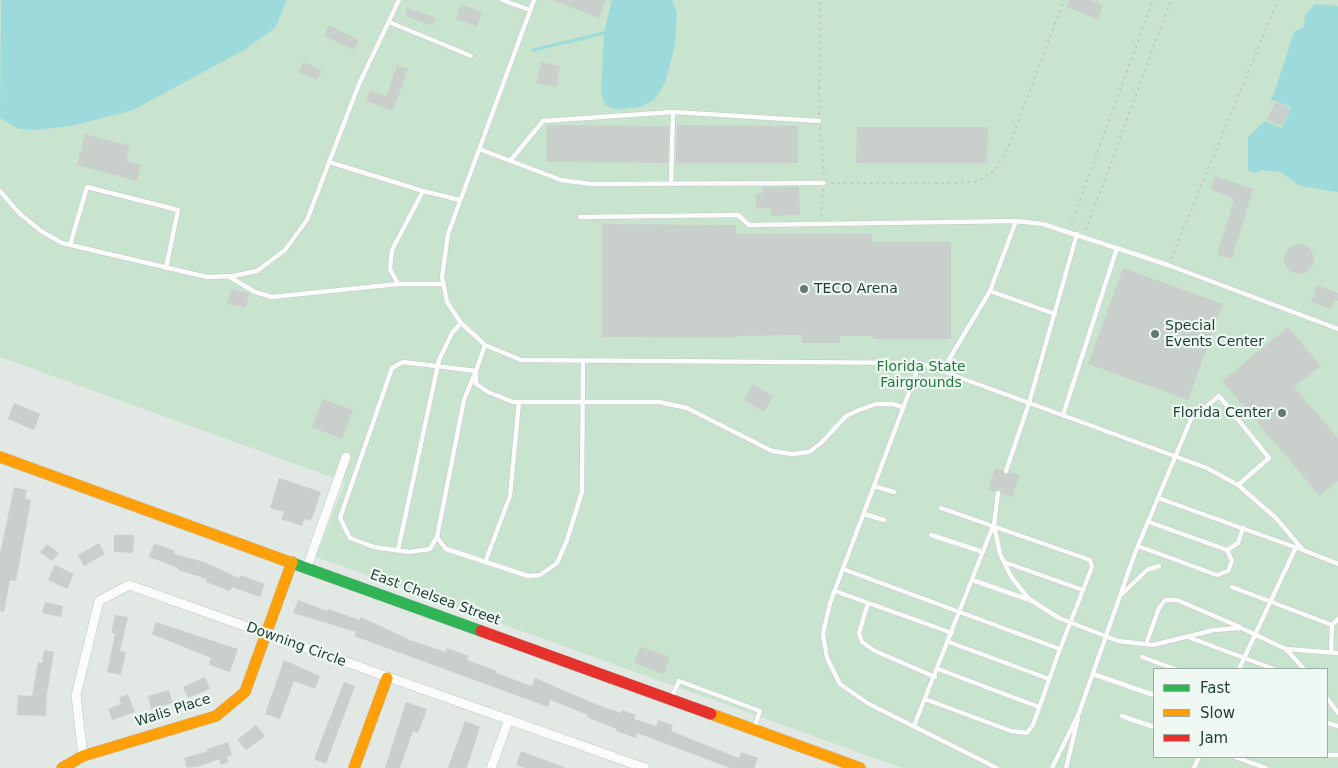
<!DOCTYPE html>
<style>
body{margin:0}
#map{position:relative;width:1338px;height:768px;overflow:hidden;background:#e2e9e5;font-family:"DejaVu Sans",sans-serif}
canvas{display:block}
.legend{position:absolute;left:1153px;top:668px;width:175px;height:90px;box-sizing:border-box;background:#eff8f3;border:1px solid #9baea6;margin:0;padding:6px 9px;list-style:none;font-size:15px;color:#1e3e32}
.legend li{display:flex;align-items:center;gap:10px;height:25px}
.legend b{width:25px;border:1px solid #9baea6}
</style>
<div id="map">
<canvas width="1338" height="768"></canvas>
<ul class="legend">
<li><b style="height:6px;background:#30b455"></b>Fast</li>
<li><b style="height:6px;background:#ff9f0a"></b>Slow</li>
<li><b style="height:6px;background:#e5322d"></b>Jam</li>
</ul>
</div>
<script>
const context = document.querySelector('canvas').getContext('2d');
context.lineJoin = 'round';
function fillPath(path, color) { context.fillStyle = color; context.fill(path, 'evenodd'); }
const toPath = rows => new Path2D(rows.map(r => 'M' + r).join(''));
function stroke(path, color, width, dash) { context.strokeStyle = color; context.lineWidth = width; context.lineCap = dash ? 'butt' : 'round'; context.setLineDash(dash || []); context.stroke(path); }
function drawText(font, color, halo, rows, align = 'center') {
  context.font = font + ' "DejaVu Sans",sans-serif'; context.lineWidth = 4.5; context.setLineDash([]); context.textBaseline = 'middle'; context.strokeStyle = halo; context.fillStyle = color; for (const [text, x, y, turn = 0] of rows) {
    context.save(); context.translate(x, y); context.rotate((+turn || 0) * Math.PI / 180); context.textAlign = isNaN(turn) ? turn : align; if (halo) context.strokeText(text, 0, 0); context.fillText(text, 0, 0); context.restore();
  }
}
const green = toPath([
 [0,0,1338,0,1338,768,902,768,316,557,345,482,0,357],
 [1154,669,1327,669,1327,757,1154,757]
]);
const water = toPath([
 [1,0,287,0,275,28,246,49,133,110,71,126,37,130,19,129,0,118],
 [612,0,672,0,677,13,675,46,665,83,655,99,643,106,617,110,605,105,601,92,604,33],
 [1315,4,1338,6,1338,192,1300,186,1280,172,1261,170,1255,173,1248,170,1248,137,1265,121,1282,128,1291,107,1270,99,1274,94,1294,32,1304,27,1305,15]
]);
const stream = toPath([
 [533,50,604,33]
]);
const building = toPath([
 [552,0,606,0,599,18],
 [1070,0,1091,0,1103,5,1098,20,1067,7],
 [461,4,482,12,477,27,456,19],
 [407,8,436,18,433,26,405,16],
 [329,25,359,40,354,50,324,36],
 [304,62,322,70,317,80,299,72],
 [541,62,560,66,556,87,536,83],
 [397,65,408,69,393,111,366,101,370,90,386,96],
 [1275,102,1290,108,1282,126,1267,120],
 [547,125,669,126,668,163,546,162],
 [677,125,798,126,798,163,676,163],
 [857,127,988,127,987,163,856,163],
 [85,134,130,146,126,161,141,165,137,181,77,165],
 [1215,176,1253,189,1232,259,1217,255,1234,199,1210,189],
 [763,187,799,187,800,215,771,216,771,208,756,209,756,194,763,193],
 [602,224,736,225,736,234,872,234,872,242,951,242,951,339,873,339,873,336,840,336,840,343,802,343,802,335,735,336,735,338,602,337],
 '1284 259a15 15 0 1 1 30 0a15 15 0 1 1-30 0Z',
 [1123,268,1223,304,1188,400,1088,364],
 [1317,285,1338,293,1338,301,1334,300,1331,309,1311,302],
 [231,289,249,293,246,308,227,304],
 [1288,327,1321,366,1294,387,1338,438,1338,481,1320,496,1222,381],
 [753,384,773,396,764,412,744,400],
 [323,399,353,410,342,439,312,427],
 [14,403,40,414,34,430,8,419],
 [995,468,1002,470,1005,475,1010,472,1020,475,1013,497,1002,494,999,489,994,492,988,490],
 [279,478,321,492,311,521,304,519,302,526,281,519,284,512,270,508],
 [14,487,27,490,25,498,31,500,16,581,10,580,4,612,0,611,0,554],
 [114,535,134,535,133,553,114,552],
 [99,543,105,554,84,566,78,555],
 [154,543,175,551,174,554,204,562,239,578,241,575,265,584,260,597,232,587,230,591,206,582,207,579,178,570,178,568,149,557],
 [47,544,59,553,52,561,40,552],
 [55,565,74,574,67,589,48,580],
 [298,600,327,611,328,609,360,620,361,617,410,640,446,652,447,648,469,656,467,660,497,671,496,673,532,686,535,678,593,703,621,713,622,710,636,715,634,719,656,726,658,720,673,725,671,731,739,758,741,752,758,758,754,768,730,768,637,733,636,738,616,731,616,729,587,717,588,715,550,700,548,707,354,636,356,632,293,613],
 [45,602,63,606,61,617,42,613],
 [115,615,128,617,120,651,126,652,121,675,107,672,115,634,111,633],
 [156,622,238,649,230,672,209,665,211,658,152,634],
 [640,647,670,657,664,674,634,663],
 [44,650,54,652,47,693,46,716,17,715,18,695,32,696,38,662,42,663],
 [284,660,320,676,315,689,294,681,280,719,265,714],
 [205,677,210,689,188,698,183,687],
 [344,682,355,686,326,764,314,759],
 [169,690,173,703,151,709,148,696],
 [128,694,135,712,112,720,108,709,121,704,119,698],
 [406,702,427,709,418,733,413,731,400,768,385,768],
 [465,721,480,727,469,761,466,768,448,768],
 [256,725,265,736,246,750,237,740],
 [228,742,232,755,227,757,229,762,221,765,219,759,201,766,187,768,184,758,208,751,207,749],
 [521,751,564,767,564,768,524,768,516,765]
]);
const path = toPath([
 [819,115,820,0],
 [820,127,824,177],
 [831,183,958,183,978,181,994,171,1008,148,1064,0],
 [821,217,823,189],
 [1071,225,1153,0],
 [1086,230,1171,0],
 [1171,259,1278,0]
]);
const lane = toPath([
 [502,0,530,10],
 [534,0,448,234,442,277,447,302,461,323,485,345,521,360,920,363,1207,468,1238,485,1276,518,1303,550,1338,564],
 [389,22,471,56],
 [673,112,819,121],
 [479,149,561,180,591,184,824,183],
 [510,161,543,121,673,112,671,184],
 [329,162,423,191],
 [0,191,19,213,41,231,62,243,207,277,233,276,257,271,285,250,307,220,359,84,399,0],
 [580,217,738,215,749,225,1016,221,1043,224,1168,265,1338,329],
 [70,245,87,187,178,210,166,268],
 [228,276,255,292,272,297,398,284],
 [444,284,398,284,390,269,392,250,423,191,460,200],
 [990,291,1055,314],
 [485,345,476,371,476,384,488,392,513,402,659,402,687,408,772,451,792,454,809,452,821,443,846,416,859,410,876,404,892,404,903,407],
 [920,363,830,603,823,634,827,658,840,684,869,704,997,768],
 [942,371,990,291,1016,221],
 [1063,415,1117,248],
 [1006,471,1029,403,1077,234],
 [874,486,894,492],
 [998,493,994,525,1000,554,1012,578,1029,599,1059,618,1118,641,1153,645,1214,630,1241,628,1286,649,1304,669],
 [1158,498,1303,550],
 [941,508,1090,560,1092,567,1060,649],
 [864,514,884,520],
 [931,535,983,552],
 [437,537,430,549,409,552,374,547,350,538,340,518,392,368,403,362,476,371,464,400,437,537,446,549,528,576,540,575,557,563,567,540,582,492,583,360],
 [1138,546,1217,575,1228,571,1232,561,1227,550,1149,522],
 [398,550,439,360,452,333,461,323],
 [1227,550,1238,543,1243,528],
 [486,560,510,496,519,402],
 [1004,562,1083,590],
 [843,569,1060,649,1033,725,1027,733,1011,731,925,699],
 [972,580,1027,599],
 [1232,587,1332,625],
 [835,591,952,633],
 [1121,595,1147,570,1159,566],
 [868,603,859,633,862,642,875,651,935,677],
 [1188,637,1274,669],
 [949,642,1049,679],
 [1146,644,1159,608,1165,600,1177,600,1240,627],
 [1286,649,1338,653],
 [1331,652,1332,625,1338,619],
 [1142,657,1175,669],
 [938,669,1039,707],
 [1239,669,1296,547],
 [1093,674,1154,695],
 [672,697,679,681,760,711,754,728],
 [1327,698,1338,713],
 [1122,716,1154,727],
 [1327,723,1338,726],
 [914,726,993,526],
 [1327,755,1338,755],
 [1235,757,1266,768],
 [1052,768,1079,713,1135,553,1191,419,1219,396,1269,458,1238,485],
 [1066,768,1078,719],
 [1194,768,1199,757]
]);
const street = toPath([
 [307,567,346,457],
 [83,756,76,695,99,601,129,585,645,768],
 [491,768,509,719]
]);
const fast = toPath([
 [292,563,481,631]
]);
const slow = toPath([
 [0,457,292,563],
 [711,714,860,768],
 [62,768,83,756,216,716,245,692,292,562],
 [354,768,387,678]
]);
const jam = toPath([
 [481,631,711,714]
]);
const markers = [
 [804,289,5,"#637a71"],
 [1155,334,5,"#637a71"],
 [1282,413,5,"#637a71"]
];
const poiNames = [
 ["TECO Arena",814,289],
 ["Special",1165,326],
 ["Events Center",1165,342],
 ["Florida Center",1272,413,"right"]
];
const parkNames = [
 ["Florida State",921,367],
 ["Fairgrounds",921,383]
];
const streetNames = [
 ["East Chelsea Street",435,598,20],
 ["Downing Circle",296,645,20],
 ["Walis Place",173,711,-18]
];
fillPath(green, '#c9e4ce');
fillPath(water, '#9ddadc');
stroke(stream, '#9ddadc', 3);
fillPath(building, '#c9d0cc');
stroke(lane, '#bfc6c2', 5.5);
stroke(street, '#bfc6c2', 10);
stroke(fast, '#bdc7c2', 12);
stroke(slow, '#bdc7c2', 12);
stroke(jam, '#bdc7c2', 12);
stroke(path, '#bfcac5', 2, [2.5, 4]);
stroke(lane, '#fbfcfb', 4.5);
stroke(street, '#fbfcfb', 9);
stroke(fast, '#30b455', 11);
stroke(slow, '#ff9f0a', 11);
stroke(jam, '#e5322d', 11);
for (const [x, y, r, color] of markers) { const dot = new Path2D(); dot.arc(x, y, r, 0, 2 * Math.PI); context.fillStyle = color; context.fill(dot); stroke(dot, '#eff8f3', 2); }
drawText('14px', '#1e3e32', '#eff8f3', poiNames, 'left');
drawText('14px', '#237a3c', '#eff8f3', parkNames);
drawText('14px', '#1e3e32', '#eff8f3', streetNames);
</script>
